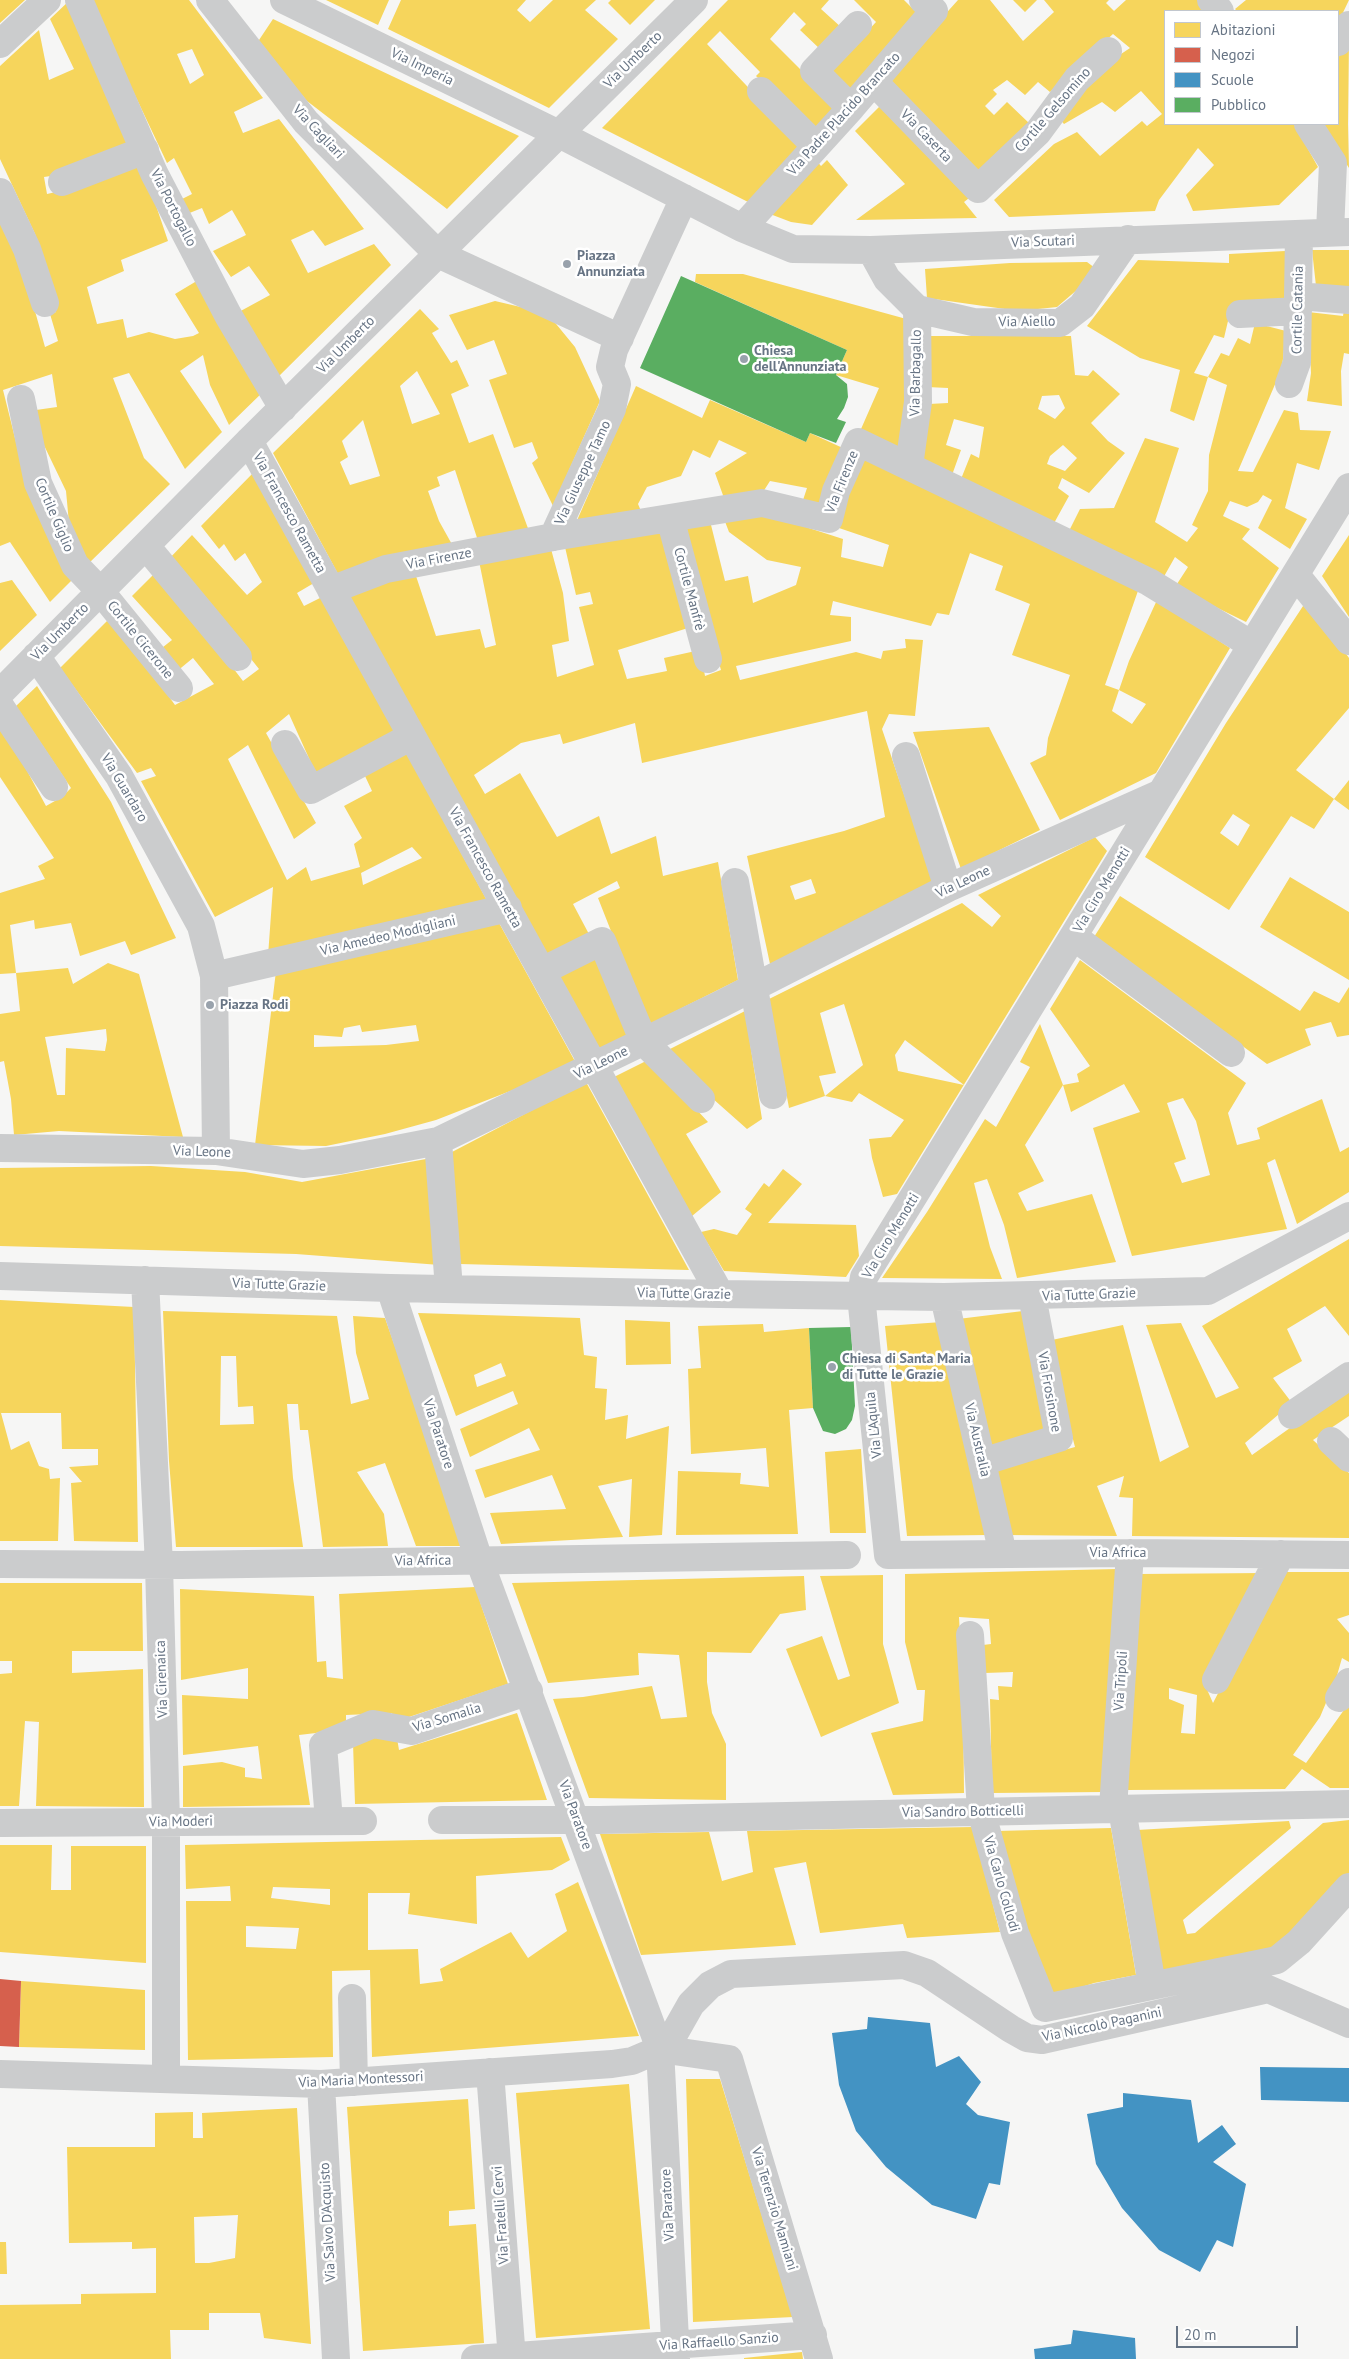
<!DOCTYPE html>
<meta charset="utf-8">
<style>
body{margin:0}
#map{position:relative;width:1349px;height:2359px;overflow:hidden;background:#f6f6f5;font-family:"PT Sans",sans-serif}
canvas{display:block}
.legend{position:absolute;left:1164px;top:10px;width:175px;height:115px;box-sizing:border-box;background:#fff;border:1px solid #c2c7ce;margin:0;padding:6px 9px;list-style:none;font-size:15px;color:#677484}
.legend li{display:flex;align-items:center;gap:10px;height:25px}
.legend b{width:25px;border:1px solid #c2c7ce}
.scale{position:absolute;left:1176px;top:2326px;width:122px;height:22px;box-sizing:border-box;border:2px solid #677484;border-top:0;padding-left:6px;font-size:15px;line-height:18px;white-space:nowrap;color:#677484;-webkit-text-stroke:4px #fff;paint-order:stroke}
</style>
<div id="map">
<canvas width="1349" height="2359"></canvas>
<ul class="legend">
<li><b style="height:14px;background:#f6d55c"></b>Abitazioni</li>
<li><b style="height:14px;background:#d6604d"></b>Negozi</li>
<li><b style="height:14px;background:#4393c3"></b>Scuole</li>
<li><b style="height:14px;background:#5aae61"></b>Pubblico</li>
</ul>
<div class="scale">20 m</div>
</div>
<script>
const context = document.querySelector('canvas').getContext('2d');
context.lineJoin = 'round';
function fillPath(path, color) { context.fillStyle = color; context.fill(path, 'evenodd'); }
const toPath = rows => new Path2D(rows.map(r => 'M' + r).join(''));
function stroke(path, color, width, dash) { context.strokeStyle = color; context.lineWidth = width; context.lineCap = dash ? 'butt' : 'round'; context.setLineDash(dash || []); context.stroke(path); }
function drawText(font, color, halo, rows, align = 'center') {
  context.font = font + ' "PT Sans",sans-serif'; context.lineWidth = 5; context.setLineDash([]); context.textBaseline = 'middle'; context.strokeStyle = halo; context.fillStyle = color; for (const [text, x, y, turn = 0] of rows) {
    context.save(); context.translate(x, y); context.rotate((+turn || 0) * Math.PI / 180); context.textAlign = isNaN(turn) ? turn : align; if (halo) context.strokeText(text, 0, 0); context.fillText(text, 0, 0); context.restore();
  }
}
const homes = toPath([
 [0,0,25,0,0,23],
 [70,0,136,145,64,174,44,177,47,194,69,189,141,161,168,241,121,260,124,271,87,287,97,324,123,319,127,338,149,332,175,339,193,336,199,333,175,294,200,279,265,390,229,425,210,385,203,355,180,371,222,432,185,469,129,373,113,378,144,458,170,484,88,564,69,523,66,491,40,437,36,410,57,407,52,374,3,390,20,458,75,577,50,602,10,542,0,546,0,214,28,286,45,347,58,341,50,314,56,312,35,234,0,159,0,66,39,30,49,80,74,69,50,19],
 [90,0,189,0,263,98,234,112,243,133,279,119,364,229,325,246,313,230,291,240,308,273,374,244,391,265,275,380,237,313,270,295,249,266,231,277,213,251,246,235,243,229,232,210,209,224,202,208,187,214,180,200,192,194,174,158,167,163],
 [192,49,204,75,190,84,177,54],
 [326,0,389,0,378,25],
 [401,0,526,0,517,10,530,22,553,0,596,0,585,10,618,39,549,108,388,29],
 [611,0,655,0,630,25,608,3],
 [728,0,829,0,821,9,842,28,821,50,800,30,806,24,794,12,770,39,838,107,814,133,756,76,760,72,720,31,707,44,803,145,750,203,602,128],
 [854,0,904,0,920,16,849,95,828,74,876,22],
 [958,0,990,0,1023,41,1054,12,1044,0,1109,0,1106,3,1114,11,1126,0,1197,0,1207,11,1165,11,1165,124,1294,124,1318,167,1279,205,1193,211,1186,195,1214,165,1198,148,1159,200,1155,211,1009,217,994,200,1054,144,1077,132,1100,156,1142,121,1147,126,1162,114,1141,91,1115,112,1102,102,1064,124,1057,116,1112,60,1130,48,1113,34,1050,92,1038,82,1025,95,1007,80,993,90,997,94,985,106,994,115,1007,102,1030,124,976,177,886,80],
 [1013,0,1037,0,1025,12],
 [1246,0,1349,0,1338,23,1338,11,1237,11,1235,9],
 [273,19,375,68,519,136,447,209,307,101,257,43],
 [1349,41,1348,124,1349,168,1321,124,1338,124,1338,58],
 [884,102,973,195,964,202,977,218,856,220,905,184,855,131],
 [816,160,821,166,827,160,848,185,812,225,791,222,770,214],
 [1312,250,1349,250,1349,291,1316,286],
 [1285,251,1288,301,1232,304,1224,338,1214,335,1194,373,1208,377,1194,421,1170,411,1180,370,1140,358,1087,326,1138,260,1229,263,1229,254],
 [1087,262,1099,271,1057,307,1019,311,927,298,925,269,1010,263],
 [696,274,743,274,910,320,909,396,900,449,861,429,879,388,836,375,847,350,695,282],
 [495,301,542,312,552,319,575,347,600,401,553,506,532,463,538,458,532,442,514,448,489,380,507,374,494,340,467,350,449,315],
 [420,309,439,329,432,333,451,363,457,360,469,386,451,394,469,443,493,434,529,531,479,544,455,470,437,477,440,486,428,491,439,521,454,548,338,574,273,453],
 [417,371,440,414,412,424,400,386],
 [363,420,380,476,350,485,340,462,348,457,342,441],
 [1344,310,1349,311,1349,354,1344,353,1341,371,1342,406,1307,401,1311,373,1308,312,1343,316],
 [1255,323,1286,331,1282,368,1238,471,1253,472,1284,410,1298,413,1300,430,1331,431,1319,470,1297,463,1285,508,1307,519,1290,549,1258,528,1272,500,1263,495,1258,502,1247,507,1230,501,1223,516,1250,529,1242,539,1279,568,1246,622,1175,587,1188,567,1175,557,1162,580,1068,533,1080,509,1114,508,1145,438,1179,448,1155,522,1187,542,1198,528,1192,525,1208,491,1209,455,1227,385,1208,377,1221,353,1229,356,1238,338,1250,344],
 [927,336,1071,336,1075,375,1088,376,1093,370,1120,394,1091,423,1108,441,1125,453,1089,493,1062,478,1058,488,1069,496,1053,525,961,479,971,454,979,458,984,427,954,419,946,445,961,450,952,475,918,458,929,404,948,403,948,388,927,387],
 [1059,395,1065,408,1055,419,1038,409,1042,396],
 [1063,445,1077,458,1065,471,1047,464,1050,456],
 [636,386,702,418,710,400,806,442,810,433,845,449,824,506,803,500,807,488,770,481,763,492,724,498,715,473,747,453,719,440,710,458,693,450,681,476,647,487,638,504,641,511,575,525],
 [862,455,1139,588,1105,685,1119,690,1129,661,1157,600,1230,648,1156,773,1060,820,1030,763,1046,755,1048,738,1070,675,1012,655,1030,604,995,590,1003,566,970,553,949,615,937,613,931,626,833,601,830,615,851,617,851,641,736,666,740,680,856,652,881,659,883,651,906,648,905,639,923,640,915,716,889,714,882,729,934,883,770,964,747,856,844,831,885,817,867,711,642,763,635,723,563,744,560,734,521,743,474,775,485,794,520,773,557,837,599,816,611,854,656,836,663,876,718,862,738,980,648,1025,598,898,620,888,617,881,573,904,590,936,547,959,348,593,415,573,436,636,480,629,485,648,496,645,479,561,551,549,563,593,569,641,552,645,557,677,594,665,579,607,593,604,590,592,576,595,565,547,668,529,688,628,618,650,627,679,667,671,664,658,700,650,705,676,721,670,679,527,710,521,725,581,748,576,753,603,796,585,801,567,767,560,729,532,724,519,759,512,843,539,841,557,883,567,889,545,839,528,845,493],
 [1119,690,1146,704,1132,724,1112,711],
 [811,879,816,893,795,900,790,886],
 [254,472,314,583,297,593,304,606,322,597,396,733,317,776,289,714,266,733,316,823,294,839,248,745,228,759,287,880,306,867,311,881,360,867,354,844,362,838,344,806,372,791,365,776,405,750,490,906,268,956,273,887,215,917,141,781,156,776,151,768,137,773,60,668,111,617,175,705,214,684,193,658,176,672,158,651,172,640,132,596,158,570,243,681,259,669,220,620,166,562,192,535,247,595,262,582,245,553,235,561,224,544,219,549,201,526],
 [412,847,422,858,363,885,361,873],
 [1349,535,1349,617,1322,576],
 [12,580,37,615,0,651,0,583],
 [1307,600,1349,658,1349,708,1296,770,1334,799,1349,780,1349,810,1334,799,1314,829,1291,816,1229,910,1145,857,1226,723],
 [1233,814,1250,825,1238,846,1220,833],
 [37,686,111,802,176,938,131,955,125,941,80,956,71,923,35,929,34,920,10,925,16,973,68,968,73,984,108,963,139,974,183,1137,59,1131,14,1135,11,1099,4,1061,0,1062,0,1014,20,1011,16,973,0,974,0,893,45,879,38,866,54,858,0,777,0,731,4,728,46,806,62,797,71,788,16,706],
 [106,1029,107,1040,105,1051,66,1048,65,1095,57,1095,45,1037],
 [989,727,1040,830,961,869,913,732],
 [1095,837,1107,851,897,1194,883,1197,872,1158,869,1139,891,1137,904,1120,859,1093,852,1102,825,1096,863,1065,844,1004,820,1013,836,1073,819,1076,825,1096,789,1108,769,999,962,903,992,927,1001,916,978,895],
 [905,1040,964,1085,898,1071,895,1055],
 [1290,877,1349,912,1349,980,1260,927],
 [1120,896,1300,1011,1314,991,1339,1003,1349,987,1349,1035,1337,1037,1331,1022,1305,1029,1311,1045,1267,1064,1094,937],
 [498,921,577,1065,436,1120,385,1134,326,1146,255,1145,276,971],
 [360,1025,362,1032,416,1025,419,1041,386,1045,314,1047,314,1035,342,1037,344,1028],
 [595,958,631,1033,596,1051,556,978],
 [1080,960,1246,1083,1228,1113,1237,1145,1260,1139,1257,1128,1322,1099,1340,1152,1349,1147,1349,1192,1297,1224,1275,1159,1267,1163,1287,1229,1132,1256,1093,1128,1140,1112,1124,1084,1071,1112,1063,1085,1079,1082,1077,1074,1090,1066,1050,1009],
 [1183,1098,1196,1121,1210,1175,1182,1183,1174,1163,1186,1159,1167,1103],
 [745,1011,762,1119,747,1129,703,1090,668,1050],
 [1040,1024,1063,1085,1025,1145,1044,1181,1018,1193,1027,1211,1092,1194,1116,1262,1017,1278,1004,1225,987,1179,974,1183,990,1247,1002,1279,882,1278,927,1212,985,1119,996,1127,1030,1067,1020,1062],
 [650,1059,708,1122,686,1134,721,1192,692,1216,612,1078],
 [586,1082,689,1270,460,1264,452,1152],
 [426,1159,440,1265,296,1254,0,1246,0,1168,151,1166,245,1172,302,1182],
 [783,1169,802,1184,768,1223,856,1225,859,1256,846,1277,724,1271,701,1232,714,1229,737,1235,752,1214,745,1209,764,1183,769,1187],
 [1349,1239,1349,1336,1325,1306,1287,1329,1302,1361,1273,1378,1292,1403,1245,1443,1252,1455,1349,1386,1349,1416,1313,1440,1349,1473,1349,1538,1132,1536,1133,1498,1119,1497,1124,1476,1097,1486,1117,1536,1006,1535,992,1470,1075,1447,1047,1341,1123,1325,1160,1462,1189,1447,1146,1325,1181,1323,1216,1398,1239,1388,1202,1326],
 [0,1300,134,1307,138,1542,74,1541,71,1483,82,1482,69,1467,98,1465,98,1449,62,1449,61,1413,1,1413,11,1450,29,1441,39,1466,49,1469,50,1479,60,1478,58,1541,0,1541],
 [163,1311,337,1316,351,1404,369,1399,356,1353,353,1316,385,1318,465,1546,416,1546,385,1463,357,1472,384,1514,388,1546,323,1547,308,1430,300,1430,298,1404,287,1404,293,1478,303,1547,176,1547,169,1461],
 [221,1356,236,1356,238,1407,253,1406,254,1424,220,1425],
 [1023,1311,1045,1430,984,1448,958,1319],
 [418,1313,580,1318,584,1355,597,1357,595,1388,607,1389,605,1420,628,1415,626,1439,669,1426,662,1535,629,1537,632,1479,598,1486,623,1537,501,1544,490,1513,566,1509,552,1475,485,1498,475,1470,540,1450,529,1428,470,1457,460,1429,518,1404,513,1391,456,1416],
 [501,1363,506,1376,477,1387,474,1375],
 [625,1320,670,1322,671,1364,626,1365],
 [942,1322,987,1535,907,1536,885,1326],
 [763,1324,764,1332,809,1328,813,1408,789,1410,798,1534,676,1535,678,1471,741,1473,740,1484,769,1487,766,1448,691,1454,688,1369,701,1368,698,1326],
 [861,1449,866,1533,830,1533,825,1452],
 [1117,1569,1104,1792,992,1793,990,1699,999,1700,998,1686,1012,1687,1013,1672,985,1673,983,1645,991,1644,989,1619,959,1617,963,1691,964,1793,893,1795,871,1733,923,1721,925,1690,917,1690,905,1642,905,1574],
 [1281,1572,1349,1572,1349,1615,1337,1619,1349,1633,1349,1662,1342,1658,1336,1679,1320,1717,1293,1755,1306,1763,1349,1703,1349,1788,1330,1788,1302,1769,1285,1789,1126,1790,1139,1574,1264,1573,1205,1685,1213,1703],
 [1169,1688,1197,1695,1195,1734,1181,1733,1184,1705,1169,1699],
 [883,1575,883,1644,899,1703,821,1737,786,1649,822,1636,838,1680,850,1676,820,1576],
 [804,1576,806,1610,780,1614,751,1653,707,1652,707,1682,712,1713,726,1744,726,1800,589,1798,553,1699,583,1697,652,1686,661,1719,687,1717,679,1655,638,1653,639,1675,548,1683,512,1583],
 [0,1583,142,1583,143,1651,72,1651,72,1673,143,1669,144,1807,36,1806,39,1722,25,1721,19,1806,0,1806,0,1674,12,1673,12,1661,0,1661],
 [475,1587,508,1684,394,1722,392,1713,346,1715,346,1725,316,1733,299,1735,310,1805,183,1807,183,1766,222,1762,245,1768,245,1777,262,1779,258,1746,183,1755,182,1695,248,1699,248,1668,181,1680,180,1589,314,1596,317,1662,326,1661,327,1677,343,1679,339,1594],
 [517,1713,547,1800,355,1804,353,1743,396,1732,399,1750],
 [1349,1820,1349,1875,1291,1934,1261,1955,1163,1972,1137,1830,1289,1821,1291,1828,1183,1920,1187,1934,1195,1933,1323,1823],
 [973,1827,1000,1932,907,1938,903,1924,820,1933,806,1862,774,1868,796,1945,641,1955,600,1834,709,1832,722,1881,753,1872,747,1831],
 [1111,1828,1136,1975,1094,1983,1049,1998,997,1831],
 [561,1837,570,1860,552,1870,476,1876,477,1924,408,1914,410,1893,368,1893,368,1950,418,1949,420,1984,443,1981,440,1969,511,1932,528,1958,567,1931,555,1894,578,1882,639,2036,372,2057,370,1970,332,1971,333,2057,188,2060,186,1901,231,1901,230,1886,186,1889,185,1845],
 [273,1887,330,1889,330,1905,271,1898],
 [246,1926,299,1928,296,1949,246,1947],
 [0,1845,52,1845,51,1890,71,1890,71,1846,146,1846,146,1963,0,1952],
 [21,1981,145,1990,145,2050,19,2047],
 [686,2079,720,2079,793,2317,693,2322],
 [629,2084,650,2329,536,2338,516,2093],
 [468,2099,475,2209,449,2211,449,2226,476,2224,484,2343,363,2351,347,2107],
 [297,2108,311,2344,264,2338,260,2313,209,2313,209,2330,170,2330,171,2359,0,2359,0,2305,81,2304,81,2294,156,2293,156,2248,132,2249,132,2242,69,2243,67,2147,155,2147,155,2113,193,2112,193,2138,203,2138,202,2113],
 [238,2215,235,2258,209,2263,195,2263,194,2217],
 [0,2242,6,2242,7,2274,0,2274],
 [802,2352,803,2359,744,2359,744,2358]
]);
const shops = toPath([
 [0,1979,21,1981,19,2047,0,2046]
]);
const schools = toPath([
 [868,2017,930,2023,936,2067,959,2056,981,2082,966,2104,978,2115,1010,2122,1000,2185,989,2183,976,2219,932,2205,886,2167,856,2131,839,2085,832,2033,867,2029],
 [1260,2067,1349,2068,1349,2102,1261,2100],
 [1123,2093,1191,2100,1198,2143,1222,2125,1236,2144,1213,2162,1246,2184,1233,2247,1217,2240,1200,2272,1159,2250,1122,2208,1096,2164,1087,2114,1123,2107],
 [1073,2330,1135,2338,1136,2359,1035,2359,1034,2349,1071,2344]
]);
const public = toPath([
 [681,276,847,350,836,375,847,384,848,397,844,408,837,419,846,422,836,443,810,433,806,442,640,368],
 [851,1327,855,1406,852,1420,846,1429,835,1434,823,1431,813,1408,809,1328]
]);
const minor = toPath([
 [79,0,154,173,228,315,283,408],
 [210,0,306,122,438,254,620,338],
 [284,0,559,134,742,228,793,249,871,250,1349,232],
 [1211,0,1220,11],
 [1338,42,1349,25],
 [0,44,47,0],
 [874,82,978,189,1038,132,1077,79,1108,51],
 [761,91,816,146],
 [851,108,814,71,858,25],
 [1308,124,1333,163,1330,232],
 [62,182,145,150],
 [0,192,27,249,45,303],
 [742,228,851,108,934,11,923,0],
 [871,250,887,279,917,309],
 [1298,296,1349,300],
 [917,309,973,322,1060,323,1082,306,1128,239],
 [1240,314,1298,311],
 [1289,384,1297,362,1299,234],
 [21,399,38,483,75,565,101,592,179,688],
 [249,441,720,1294],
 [909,466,918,402,917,309],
 [1349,487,864,1277,861,1296,888,1555,1130,1553,1349,1555],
 [670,518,708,659],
 [553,537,612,409,617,384,610,367,614,350,684,198],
 [146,546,238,657],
 [1296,575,1349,641],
 [331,590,386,569,553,537,762,503,829,519,836,491,858,442,1149,582,1252,645],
 [36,656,119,776,201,926,214,976,216,1151],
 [0,693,249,441,694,0],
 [0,706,54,787],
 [285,744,311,790,412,736],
 [906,756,948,888],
 [735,882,773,1095],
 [1074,937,1231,1053],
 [542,971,602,941,644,1042,701,1099],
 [214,976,508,908],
 [438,1141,449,1289],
 [0,1148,216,1151,303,1164,340,1160,438,1141,721,1004,948,888,1161,793],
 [0,1276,390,1288,720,1294,944,1297,1208,1291,1349,1216],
 [145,1280,159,1565,166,1822,166,2079],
 [390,1288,479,1560,660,2049,676,2359],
 [944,1297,1003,1554],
 [1292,1415,1349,1376],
 [1331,1441,1349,1458],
 [982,1462,1059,1438,1032,1296],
 [0,1564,181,1565,847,1555],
 [970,1635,981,1811,1015,1933,1045,2008,1277,1960,1299,1942,1349,1887],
 [1216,1680,1281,1554],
 [1339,1698,1349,1682],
 [1113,1808,1130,1553],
 [1122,1809,1152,1985],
 [442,1820,599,1820,1349,1804],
 [329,1821,323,1745,373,1724,412,1731,529,1691],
 [0,1823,363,1821],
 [352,1998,354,2082],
 [660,2049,729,2059,819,2359],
 [490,2072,512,2359],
 [0,2074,321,2084,612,2064,632,2061,660,2049,674,2034,691,2004,710,1985,731,1974,904,1965,927,1973,1011,2029,1027,2038,1042,2040,1268,1989,1349,2024],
 [321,2084,336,2359],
 [475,2359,813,2335]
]);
const markers = [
 [567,264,5,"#99a2ac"],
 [744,359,5,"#99a2ac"],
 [210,1005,5,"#99a2ac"],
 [832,1367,5,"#99a2ac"]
];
const streetNames = [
 ["Via Umberto",633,60,-44],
 ["Via Imperia",422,67,26],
 ["Cortile Gelsomino",1053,110,-49],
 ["Via Padre Placido Brancato",844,114,-48],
 ["Via Cagliari",318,132,47],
 ["Via Caserta",926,136,46],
 ["Via Portogallo",173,208,63],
 ["Via Scutari",1043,242,-2],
 ["Cortile Catania",1298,310,-89],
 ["Via Aiello",1027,322,-1],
 ["Via Umberto",346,345,-45],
 ["Via Barbagallo",916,373,-89],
 ["Via Giuseppe Tamo",583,473,-65],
 ["Via Firenze",842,482,-68],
 ["Via Francesco Rametta",289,513,61],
 ["Cortile Giglio",54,515,67],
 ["Via Firenze",439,559,-11],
 ["Cortile Manfrè",689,589,75],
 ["Via Umberto",60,632,-45],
 ["Cortile Cicerone",140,640,51],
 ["Via Guardaro",124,788,59],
 ["Via Francesco Rametta",485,868,61],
 ["Via Leone",963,882,-25],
 ["Via Ciro Menotti",1102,890,-59],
 ["Via Amedeo Modigliani",388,936,-13],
 ["Via Leone",601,1063,-26],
 ["Via Leone",202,1152,2],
 ["Via Ciro Menotti",891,1236,-59],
 ["Via Tutte Grazie",279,1285,2],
 ["Via Tutte Grazie",684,1294,1],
 ["Via Tutte Grazie",1089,1295,-2],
 ["Via Frosinone",1049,1392,80],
 ["Via L'Aquila",874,1425,-96],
 ["Via Paratore",438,1434,72],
 ["Via Australia",977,1440,77],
 ["Via Africa",1118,1553],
 ["Via Africa",423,1561,-1],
 ["Via Cirenaica",162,1679,-92],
 ["Via Tripoli",1121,1681,-86],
 ["Via Somalia",447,1718,-17],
 ["Via Sandro Botticelli",963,1812,-1],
 ["Via Paratore",575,1815,70],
 ["Via Moderi",181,1822,-1],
 ["Via Carlo Collodi",1001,1884,74],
 ["Via Niccolò Paganini",1102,2025,-12],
 ["Via Maria Montessori",361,2080,-3],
 ["Via Paratore",668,2205,-93],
 ["Via Terenzio Mamiani",774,2209,73],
 ["Via Fratelli Cervi",501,2215,-94],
 ["Via Salvo D'Acquisto",328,2222,-93],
 ["Via Raffaello Sanzio",719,2342,-4]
];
const poiNames = [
 ["Piazza",577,256],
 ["Annunziata",577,272],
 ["Chiesa",754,351],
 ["dell'Annunziata",754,367],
 ["Piazza Rodi",220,1005],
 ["Chiesa di Santa Maria",842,1359],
 ["di Tutte le Grazie",842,1375]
];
fillPath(homes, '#f6d55c');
fillPath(shops, '#d6604d');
fillPath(schools, '#4393c3');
fillPath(public, '#5aae61');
stroke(minor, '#cbcccd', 28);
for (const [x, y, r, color] of markers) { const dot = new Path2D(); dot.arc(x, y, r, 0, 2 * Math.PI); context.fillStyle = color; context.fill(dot); stroke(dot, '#fff', 2); }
drawText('14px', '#677484', '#fff', streetNames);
drawText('bold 14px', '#677484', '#fff', poiNames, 'left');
</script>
